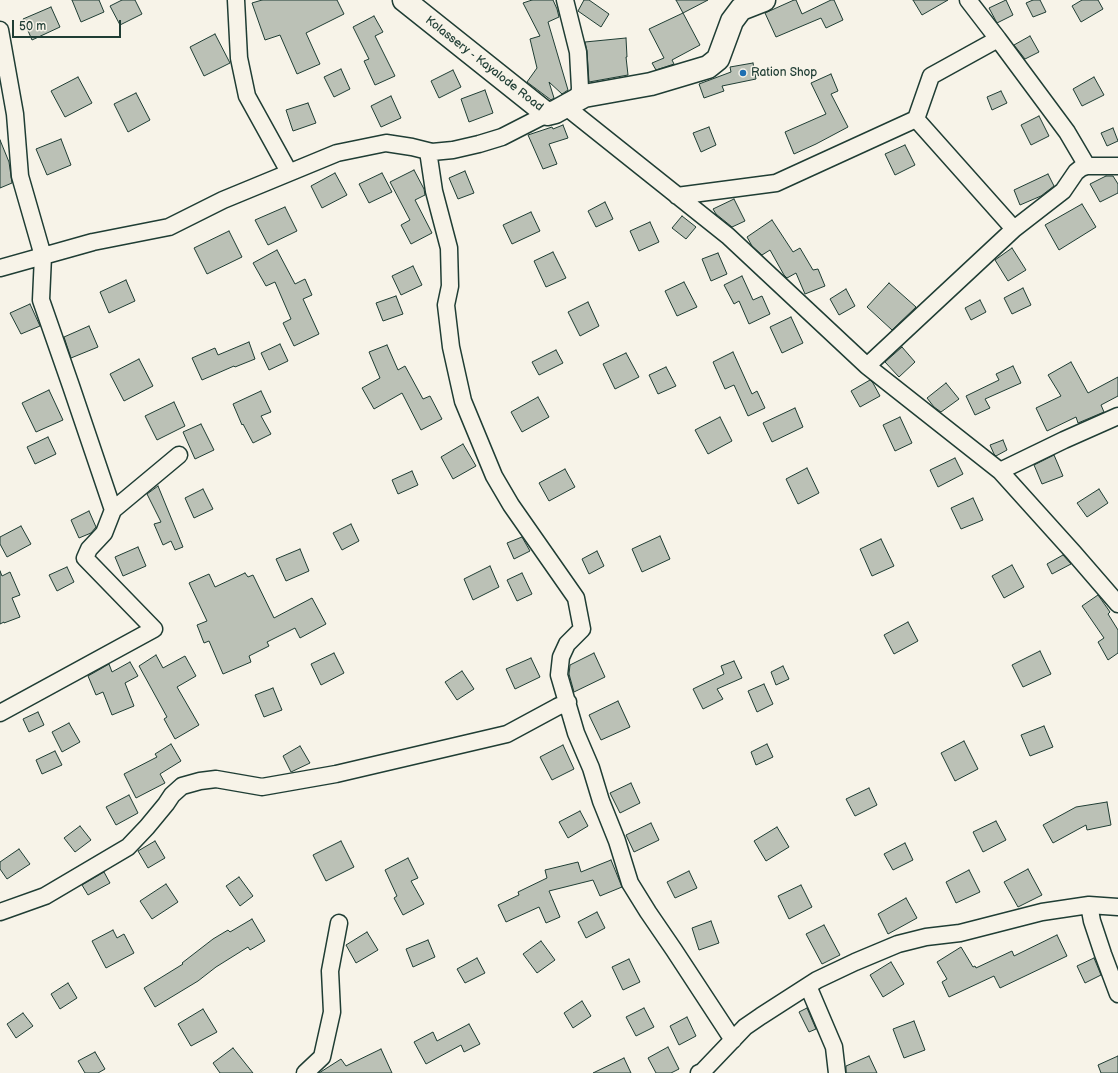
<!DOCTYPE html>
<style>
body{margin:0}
#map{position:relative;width:1118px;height:1073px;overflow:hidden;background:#f7f3e8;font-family:"Balsamiq Sans",sans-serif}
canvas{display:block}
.scale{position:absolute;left:12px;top:20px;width:109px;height:18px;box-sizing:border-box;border:2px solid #1f3d34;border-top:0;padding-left:5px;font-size:12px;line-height:14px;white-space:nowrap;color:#1f3d34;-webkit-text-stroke:3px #f7f3e8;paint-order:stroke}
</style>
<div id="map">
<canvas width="1118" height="1073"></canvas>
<div class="scale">50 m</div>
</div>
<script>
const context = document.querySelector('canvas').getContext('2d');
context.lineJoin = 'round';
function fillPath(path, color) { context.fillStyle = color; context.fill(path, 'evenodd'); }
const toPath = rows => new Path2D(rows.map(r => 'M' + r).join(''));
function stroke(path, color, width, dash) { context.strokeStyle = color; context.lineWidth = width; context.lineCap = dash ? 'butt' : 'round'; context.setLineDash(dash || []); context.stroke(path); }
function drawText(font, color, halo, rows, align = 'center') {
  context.font = font + ' "Balsamiq Sans",sans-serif'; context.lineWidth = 3; context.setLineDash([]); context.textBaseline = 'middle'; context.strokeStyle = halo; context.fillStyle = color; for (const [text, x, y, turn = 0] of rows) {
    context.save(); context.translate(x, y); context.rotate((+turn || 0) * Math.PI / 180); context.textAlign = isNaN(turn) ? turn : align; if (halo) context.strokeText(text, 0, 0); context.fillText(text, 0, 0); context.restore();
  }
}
const building = toPath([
 [72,0,99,0,104,12,81,22,72,0],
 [122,0,135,0,142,14,120,25,110,6,122,0],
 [262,0,337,0,344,14,306,33,320,64,297,74,280,35,265,40,252,3,262,0],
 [532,0,553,0,557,9,559,17,548,22,568,90,562,94,549,82,554,98,551,100,527,82,537,68,530,39,540,36,523,3,532,0],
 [584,0,589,0,609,14,601,27,578,11,584,0],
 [676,0,708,0,683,13,700,45,672,60,674,64,656,70,652,63,664,58,649,29,683,13,676,0],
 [794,0,796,0,802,14,831,0,834,0,843,20,826,28,821,18,776,37,765,13,794,0],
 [913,0,948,0,922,15,913,0],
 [1006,0,1013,15,997,23,989,8,1006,0],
 [1033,0,1040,0,1046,12,1033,17,1026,3,1033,0],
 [1082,0,1098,0,1103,9,1081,22,1072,6,1082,0],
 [51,7,60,27,32,40,23,19,51,7],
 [374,16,383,32,375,36,395,76,375,85,364,61,369,59,353,27,374,16],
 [215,34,230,63,204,76,190,47,215,34],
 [1030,36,1039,52,1025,59,1014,45,1030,36],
 [626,38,627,57,626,57,628,75,589,82,587,51,585,42,626,38],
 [753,63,756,79,722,86,724,91,704,98,699,84,731,72,730,67,753,63],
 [341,69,350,89,334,97,324,77,341,69],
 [453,70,461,87,439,98,431,81,453,70],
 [831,74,838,91,831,94,848,127,816,144,794,154,785,132,826,114,811,83,831,74],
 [78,77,92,103,65,117,51,91,78,77],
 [1094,77,1104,95,1082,106,1073,89,1094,77],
 [485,90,493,113,469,122,461,99,485,90],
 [1001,91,1007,103,992,110,987,97,1001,91],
 [136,93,150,120,128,132,114,104,136,93],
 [391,96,401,118,381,127,371,106,391,96],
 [308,103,316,123,293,131,286,110,308,103],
 [1039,116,1049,136,1031,145,1021,125,1039,116],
 [563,125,568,138,549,144,557,164,543,169,528,135,552,127,553,129,563,125],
 [709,127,716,145,701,152,693,133,709,127],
 [1113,128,1118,141,1107,146,1101,133,1113,128],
 [61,139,71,165,47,175,36,149,61,139],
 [0,140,9,162,12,183,0,188,0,140],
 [905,145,915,165,895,175,885,154,905,145],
 [414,170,424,189,425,195,415,200,432,233,411,244,401,225,410,220,390,182,414,170],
 [465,171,474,193,458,199,449,178,465,171],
 [335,173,347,195,322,208,311,186,335,173],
 [382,173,392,192,369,203,359,184,382,173],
 [1048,174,1054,186,1041,196,1020,205,1014,190,1048,174],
 [1106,176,1113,176,1118,184,1118,193,1100,202,1090,184,1106,176],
 [734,199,745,221,732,227,716,214,713,209,734,199],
 [605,202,613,219,596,227,588,211,605,202],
 [1082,204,1096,227,1059,250,1045,225,1082,204],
 [285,207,297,231,268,245,255,220,285,207],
 [531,212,540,231,512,244,503,225,531,212],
 [682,216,696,227,686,239,672,228,682,216],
 [772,220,793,252,800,248,813,270,818,269,825,286,805,294,796,273,787,278,784,275,770,250,762,255,752,246,747,237,772,220],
 [650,222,659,242,639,251,630,231,650,222],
 [229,231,242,257,207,274,194,248,229,231],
 [1012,248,1026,270,1008,281,995,260,1012,248],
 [277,250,295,284,305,279,312,295,303,299,319,334,294,346,283,323,291,319,275,282,266,286,253,263,277,250],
 [553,252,566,278,546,287,534,261,553,252],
 [718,253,727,274,711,281,702,259,718,253],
 [413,266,422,285,401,295,392,276,413,266],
 [742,276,753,300,762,296,770,314,749,324,739,301,734,304,724,285,742,276],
 [126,280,135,301,109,313,100,292,126,280],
 [684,282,697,307,677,316,665,291,684,282],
 [889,283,916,307,892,330,867,307,889,283],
 [1023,288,1031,305,1012,314,1004,298,1023,288],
 [846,289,855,306,839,315,830,299,846,289],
 [396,296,403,314,383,321,376,303,396,296],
 [980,300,986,312,971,320,965,308,980,300],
 [588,302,599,326,580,336,568,312,588,302],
 [30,304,40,326,21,334,10,313,30,304],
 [791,317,803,343,782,353,770,327,791,317],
 [89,326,98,347,71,358,64,337,89,326],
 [249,342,255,359,235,367,234,366,202,380,192,358,215,348,218,355,249,342],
 [280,344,288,361,269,370,261,353,280,344],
 [387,345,398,370,405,366,423,399,430,396,442,419,421,430,402,393,374,409,362,388,380,378,369,352,387,345],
 [902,347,915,362,899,377,885,362,902,347],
 [556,350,563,363,539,375,532,362,556,350],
 [733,352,752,394,757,391,765,408,748,416,734,385,725,389,713,362,733,352],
 [626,353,639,377,615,389,603,364,626,353],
 [139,359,153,386,124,401,110,374,139,359],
 [1071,362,1088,393,1118,377,1118,396,1101,405,1104,412,1078,423,1076,417,1047,431,1036,408,1061,396,1048,375,1071,362],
 [1013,366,1021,383,985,399,990,408,975,415,966,396,999,380,996,374,1013,366],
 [666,367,676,386,658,394,649,375,666,367],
 [870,380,873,383,880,396,860,407,851,391,870,380],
 [946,383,959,399,941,412,934,407,927,398,946,383],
 [49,390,63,420,36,432,22,403,49,390],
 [261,391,271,412,261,416,271,434,253,443,243,424,242,425,233,404,261,391],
 [538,397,549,417,522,432,511,412,538,397],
 [174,402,185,426,157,440,145,416,174,402],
 [795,408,803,427,772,442,763,423,795,408],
 [720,417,732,441,708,454,695,430,720,417],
 [900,417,912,443,895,451,883,425,900,417],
 [201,424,214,450,195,459,183,432,201,424],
 [48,437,56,454,35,464,27,447,48,437],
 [1003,440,1007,450,996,456,994,454,990,445,1003,440],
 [463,444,476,466,453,479,441,457,463,444],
 [1054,455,1063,476,1042,484,1034,465,1054,455],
 [955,458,963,474,938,487,930,470,955,458],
 [807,468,819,493,798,504,786,479,807,468],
 [565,469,575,487,549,501,539,483,565,469],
 [412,471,418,485,398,494,392,480,412,471],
 [158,486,183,547,175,550,171,541,163,545,154,524,161,522,147,494,158,486],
 [203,489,213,509,194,518,185,498,203,489],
 [1099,489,1108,503,1087,517,1077,503,1099,489],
 [973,498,983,520,961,529,951,508,973,498],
 [89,511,96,527,91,533,79,538,71,520,89,511],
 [351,524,359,541,342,550,333,533,351,524],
 [21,526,31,544,7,557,0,544,0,537,21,526],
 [660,536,670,559,642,572,632,549,660,536],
 [522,537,530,551,514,559,507,543,522,537],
 [881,539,894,566,872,576,860,549,881,539],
 [138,547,146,566,123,576,115,557,138,547],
 [300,549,309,571,286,581,276,559,300,549],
 [597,551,604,566,589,574,582,559,597,551],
 [1063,555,1071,564,1052,574,1047,564,1063,555],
 [1012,565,1024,587,1004,598,992,576,1012,565],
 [490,566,499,587,473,600,464,579,490,566],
 [67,567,74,582,57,591,49,575,67,567],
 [0,571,2,576,10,572,20,595,12,598,20,617,4,623,4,622,0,624,0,571],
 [245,573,248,577,253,575,274,618,312,598,326,624,300,638,295,628,267,642,269,646,249,656,251,662,223,674,209,641,204,643,197,625,207,621,189,583,209,574,215,587,245,573],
 [522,573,532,594,517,601,507,580,522,573],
 [1098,595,1110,612,1108,614,1118,630,1118,653,1108,660,1098,642,1104,638,1082,606,1098,595],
 [908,622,918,641,894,654,884,635,908,622],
 [1040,651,1051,674,1023,687,1012,665,1040,651],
 [334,653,344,673,321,685,311,664,334,653],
 [594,653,605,677,574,692,569,674,570,665,594,653],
 [156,655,163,668,185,656,196,676,177,687,199,725,175,739,164,719,167,717,139,666,156,655],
 [531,658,540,677,515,689,506,669,531,658],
 [734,661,742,678,717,689,723,699,703,709,693,689,724,674,721,666,734,661],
 [130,662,138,676,125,683,134,706,112,715,103,692,96,695,88,676,109,664,112,672,130,662],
 [783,666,789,679,776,685,771,672,783,666],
 [462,671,474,689,457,700,445,682,462,671],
 [764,684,773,704,757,712,748,691,764,684],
 [273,688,282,710,264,717,255,695,273,688],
 [618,701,630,727,601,740,589,715,618,701],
 [38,712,44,725,29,732,23,719,38,712],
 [69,723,80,742,62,752,52,732,69,723],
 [1044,726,1053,747,1030,756,1021,735,1044,726],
 [964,741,978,769,955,781,941,753,964,741],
 [171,744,181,761,160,774,165,783,136,798,124,774,157,757,155,754,171,744],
 [767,744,773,757,756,765,751,752,767,744],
 [563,745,574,769,552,780,540,757,563,745],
 [300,746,310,763,291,772,283,756,300,746],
 [55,751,62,765,42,774,36,760,55,751],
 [631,783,640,803,620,813,610,793,631,783],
 [869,788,877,805,855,816,846,799,869,788],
 [129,795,138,813,116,825,106,807,129,795],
 [1107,802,1111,825,1087,830,1086,825,1053,843,1043,825,1076,807,1107,802],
 [580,811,588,826,568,838,559,822,580,811],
 [996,821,1006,840,983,852,973,832,996,821],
 [651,823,659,840,634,852,626,835,651,823],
 [80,826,91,840,75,852,64,838,80,826],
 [777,827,789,847,766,861,754,841,777,827],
 [155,841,165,858,148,868,138,851,155,841],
 [341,841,354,867,326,881,313,855,341,841],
 [905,843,913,860,893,870,884,854,905,843],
 [19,849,30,864,7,879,0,869,0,862,19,849],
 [408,858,418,878,411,881,424,904,403,915,394,898,397,896,385,870,408,858],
 [611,860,622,887,600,896,593,880,549,891,560,917,546,923,539,907,506,922,498,905,519,895,518,892,547,878,545,870,578,862,581,872,611,860],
 [1028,869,1042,895,1018,907,1004,882,1028,869],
 [969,870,980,892,956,903,946,882,969,870],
 [689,871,697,888,675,898,667,882,689,871],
 [104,872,110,883,88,895,82,885,104,872],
 [239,877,253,896,240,906,226,886,239,877],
 [166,884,178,902,152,919,140,901,166,884],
 [801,885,812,907,789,919,778,896,801,885],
 [906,898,917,918,888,934,878,914,906,898],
 [597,912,605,928,586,938,578,922,597,912],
 [252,919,265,941,250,950,248,947,216,967,198,981,155,1007,144,988,183,964,182,963,213,939,228,930,230,932,252,919],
 [711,921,719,943,699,950,692,928,711,921],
 [824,925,840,955,822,964,806,934,824,925],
 [113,930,117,938,124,934,134,953,106,968,92,941,113,930],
 [367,932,378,950,356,963,346,945,367,932],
 [1057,935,1067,956,1000,988,994,976,949,997,942,982,947,979,937,962,961,947,973,967,975,966,976,968,1012,951,1014,956,1057,935],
 [428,940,435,957,413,967,406,949,428,940],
 [541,941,555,960,537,973,523,954,541,941],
 [477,958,485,973,465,983,457,969,477,958],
 [1094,958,1101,975,1085,983,1077,966,1094,958],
 [629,959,640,982,623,990,612,967,629,959],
 [891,962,904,984,883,997,870,975,891,962],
 [68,983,77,998,60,1009,51,994,68,983],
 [582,1001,591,1016,573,1028,564,1013,582,1001],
 [644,1008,654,1027,636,1036,626,1017,644,1008],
 [807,1008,816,1029,809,1032,799,1012,807,1008],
 [203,1009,217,1032,191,1046,178,1024,203,1009],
 [23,1013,33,1026,16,1038,7,1024,23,1013],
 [687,1017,696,1036,679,1045,670,1026,687,1017],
 [914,1021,925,1050,904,1058,893,1029,914,1021],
 [469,1024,480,1044,464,1052,461,1045,426,1064,414,1042,433,1032,437,1041,469,1024],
 [668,1047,679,1069,671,1073,656,1073,648,1058,668,1047],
 [233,1048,253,1073,220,1073,213,1063,233,1048],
 [381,1049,392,1073,319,1073,341,1059,346,1066,381,1049],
 [95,1052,105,1069,98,1073,85,1073,78,1061,95,1052],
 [869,1056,877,1073,846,1073,846,1066,869,1056],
 [1118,1056,1118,1073,1101,1073,1098,1065,1118,1056],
 [624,1058,631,1073,593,1073,624,1058]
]);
const street = toPath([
 [236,0,239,58,247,96,289,172],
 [565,0,578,52,580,88,579,98],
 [968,0,998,39],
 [0,30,15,114,20,176,43,256,41,300,71,386,113,510,179,455],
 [565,106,728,236,867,366,1000,471,1073,552,1118,604],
 [916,119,931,76,998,39,1067,132,1087,166],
 [428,151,434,191,449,248,450,286,446,305,451,347,463,401,494,476,511,505,576,598,582,629,567,644,561,657,559,675,576,733,591,768,601,801,617,841,630,883,648,912,674,950,733,1040],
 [677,196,776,183,916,119,1014,229],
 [0,268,93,242,169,227,223,200,337,153,386,143,412,147,432,152,453,150,479,144,502,137,547,114],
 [867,366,1014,229,1063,191,1076,172,1081,168,1087,166,1118,166],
 [1000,471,1064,440,1118,416],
 [0,713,154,629,85,558,89,549,104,533,113,510],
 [1089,905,1092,921,1103,954,1118,994],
 [0,912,45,896,128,847,147,827,166,804,172,795,182,786,200,781,216,779,262,787,336,774,507,734,557,707,568,702],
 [808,986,834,1047,837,1073],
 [305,1073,322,1057,332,1012,330,971,339,923],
 [699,1073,702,1072,745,1027,761,1016,817,980,855,962,898,944,926,937,960,933,1042,912,1089,905,1118,907]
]);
const secondary = toPath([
 [404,0,547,114,555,112,584,96,651,84,708,67,718,59,732,21,741,9,764,0]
]);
const markers = [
 [743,73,4,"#1f6fb2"]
];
const streetNames = [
 ["Kolassery - Kayalode Road",484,64,38]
];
const poiNames = [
 ["Ration Shop",751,73]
];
fillPath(building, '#bbc1b6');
stroke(building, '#1f3d34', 1);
stroke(street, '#1f3d34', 19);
stroke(secondary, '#1f3d34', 25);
stroke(street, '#f7f3e8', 16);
stroke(secondary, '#f7f3e8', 22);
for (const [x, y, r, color] of markers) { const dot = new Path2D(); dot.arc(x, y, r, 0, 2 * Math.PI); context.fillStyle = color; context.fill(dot); stroke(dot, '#f7f3e8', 1.5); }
drawText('12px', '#1f3d34', '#f7f3e8', streetNames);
drawText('12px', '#1f3d34', '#f7f3e8', poiNames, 'left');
</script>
